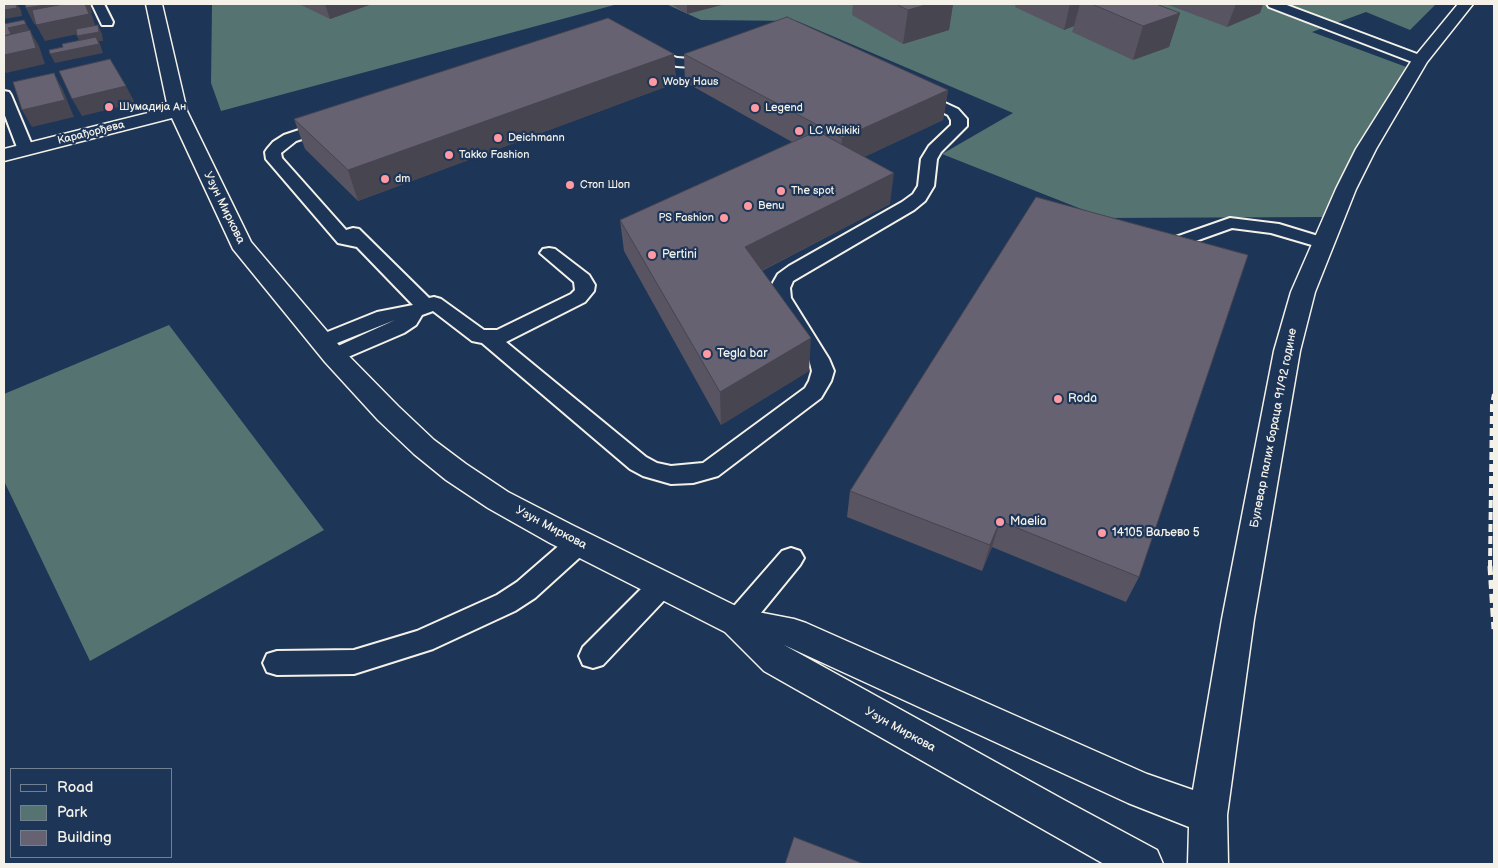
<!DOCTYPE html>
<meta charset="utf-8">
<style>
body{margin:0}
#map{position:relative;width:1498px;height:868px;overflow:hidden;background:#1d3557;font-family:"Balsamiq Sans",sans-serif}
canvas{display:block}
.frame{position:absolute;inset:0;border:5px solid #f4f1e8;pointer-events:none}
.legend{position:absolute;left:10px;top:768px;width:162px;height:90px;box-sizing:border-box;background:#1d3557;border:1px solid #738091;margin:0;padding:6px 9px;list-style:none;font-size:15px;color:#f4f1e8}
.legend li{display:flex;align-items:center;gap:10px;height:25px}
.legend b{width:25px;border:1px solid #738091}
</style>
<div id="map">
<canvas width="1498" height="868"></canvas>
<div class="frame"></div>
<ul class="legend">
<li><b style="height:6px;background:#1d3557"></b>Road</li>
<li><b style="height:14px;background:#557371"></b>Park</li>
<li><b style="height:14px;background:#666272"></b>Building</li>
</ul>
</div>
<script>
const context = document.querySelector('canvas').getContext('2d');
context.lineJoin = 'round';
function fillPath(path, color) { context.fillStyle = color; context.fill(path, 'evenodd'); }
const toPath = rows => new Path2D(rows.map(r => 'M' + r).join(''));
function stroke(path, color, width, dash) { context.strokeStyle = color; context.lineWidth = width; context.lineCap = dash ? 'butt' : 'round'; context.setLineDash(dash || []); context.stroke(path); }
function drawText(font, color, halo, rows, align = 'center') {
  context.font = font + ' "Balsamiq Sans",sans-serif'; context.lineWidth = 4.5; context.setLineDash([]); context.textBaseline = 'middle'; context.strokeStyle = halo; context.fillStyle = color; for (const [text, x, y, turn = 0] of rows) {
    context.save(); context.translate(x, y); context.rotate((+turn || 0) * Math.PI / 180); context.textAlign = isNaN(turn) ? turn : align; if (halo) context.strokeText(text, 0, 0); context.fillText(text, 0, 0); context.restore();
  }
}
const green = toPath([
 [212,4,618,4,221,111,211,83],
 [666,4,1436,4,1410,30,1366,12,1312,32,1409,68,1324,217,1104,218,942,154,1013,113,797,21,701,20],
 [169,325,324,530,90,661,4,481,4,394]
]);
const service = toPath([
 [92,4,104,4,113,22,112,25,102,25,92,4],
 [1267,4,1284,4,1425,57,1427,60,1420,64,1415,63,1269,7,1267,4],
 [646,46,677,58,691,59,713,56,720,60,713,64,691,67,677,66,659,62,641,53,639,50,646,46],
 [917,90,958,109,967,119,967,126,941,152,937,159,934,186,925,201,914,210,793,281,790,288,791,298,829,359,834,371,831,381,821,398,718,476,693,483,671,484,643,476,630,469,482,343,472,341,433,311,422,315,416,325,404,333,334,363,327,361,324,356,327,351,395,320,322,349,315,347,312,342,315,337,377,312,413,305,357,247,338,243,266,159,265,152,267,149,273,142,284,135,329,120,334,122,337,125,334,128,296,141,281,153,282,158,346,230,353,228,359,229,429,298,434,297,441,299,484,330,497,330,571,294,575,290,574,282,540,253,543,249,549,248,555,249,589,275,595,285,594,291,585,302,506,342,646,457,657,463,671,466,703,463,805,388,809,381,812,371,809,359,771,298,770,288,778,274,789,266,902,202,913,194,918,186,921,159,929,146,951,125,951,120,948,115,912,97,910,94,912,91,917,90],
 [4,91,9,92,11,95,34,150,32,153,20,153,18,150,4,113,4,91],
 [1230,218,1279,224,1328,239,1331,243,1328,247,1322,248,1271,233,1232,228,1176,248,1170,247,1167,243,1170,239,1230,218],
 [579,533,588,536,592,543,588,550,535,598,515,611,433,649,354,674,277,675,267,672,263,663,267,654,277,651,354,650,417,631,497,595,517,582,570,536,579,533],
 [791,548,800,551,804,558,800,565,747,630,737,634,727,630,724,622,727,614,782,551,791,548],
 [662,574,671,577,675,585,671,593,603,665,593,668,583,665,579,656,583,647,653,577,662,574]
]);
const tertiary = toPath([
 [146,4,162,4,187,111,251,242,343,350,398,406,434,440,466,464,508,492,572,525,742,609,794,619,806,623,1147,774,1193,790,1222,619,1274,351,1291,292,1336,189,1356,149,1412,60,1458,4,1473,4,1427,62,1376,149,1356,189,1315,292,1300,351,1254,619,1227,815,1228,864,1188,864,1189,827,1128,803,784,645,1064,800,1157,850,1163,864,1104,864,764,671,725,632,550,543,488,508,446,480,414,454,378,420,325,362,233,249,172,118,4,161,4,149,168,108,146,4]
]);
const railFar1 = toPath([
 [1490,568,1492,405,1494,394]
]);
const rail = toPath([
 [1490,566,1494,629]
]);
const wall = toPath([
 [299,4,372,4,330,19],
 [671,4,725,4,687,14],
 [853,4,953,4,949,30,903,44,852,15],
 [1016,4,1156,4,1180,13,1169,47,1133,60,1072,32,1074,26,1064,30,1015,7],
 [1166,4,1263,4,1260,13,1227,27],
 [674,54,676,83,358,201,305,149,294,119],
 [684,54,948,90,943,120,864,157,890,204,762,271,809,371,721,425,624,251,620,220,792,142,685,82],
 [1036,197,1139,577,1126,602,992,547,982,571,847,517,850,491]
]);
const shadedWall = toPath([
 [17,4,21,10,22,16,4,19,4,10],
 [51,4,90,4,92,13,91,13,97,30,45,41,36,25,89,14,34,24,26,8],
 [325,4,372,4,330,19],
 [687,4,725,4,687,14],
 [929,4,953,4,949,30,903,44,908,10],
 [1070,4,1080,4,1074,26,1064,30],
 [1236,4,1263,4,1260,13,1227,27],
 [1180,13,1169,47,1133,60,1143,26],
 [26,24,39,46,45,64,6,73,4,70,4,55,8,28],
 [98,25,102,34,103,41,99,41,103,53,55,63,50,54,81,45,77,36],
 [674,54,676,83,358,201,348,170],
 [54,73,63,90,74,117,32,127,22,110],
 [126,86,135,103,82,116,72,99],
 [948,90,943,120,839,169,842,138],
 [894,173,890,204,745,279,745,247],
 [811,338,809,371,721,425,720,392],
 [1000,521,992,547,982,571,990,545]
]);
const building = toPath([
 [4,4,16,4,17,8,4,10,4,4],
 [25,4,51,4,26,8,25,4],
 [64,4,85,4,89,14,36,25,32,10,64,4],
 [896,4,929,4,908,10,896,4],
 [1092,4,1156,4,1180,13,1143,26,1092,4],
 [787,17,948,90,842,138,684,54,787,17],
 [608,18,674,54,348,170,294,119,608,18],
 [24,20,26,24,8,28,11,34,4,36,4,24,24,20],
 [98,25,99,32,77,36,76,29,98,25],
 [30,30,36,48,4,55,4,36,30,30],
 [96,37,99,44,50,54,49,50,63,47,62,44,96,37],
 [110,59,126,86,72,99,59,71,110,59],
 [54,73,65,100,22,110,13,82,54,73],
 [817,131,894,173,745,247,811,338,720,392,620,220,817,131],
 [1036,197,1248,255,1139,577,1000,521,990,545,850,491,1036,197],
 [794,837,864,864,785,864,794,837]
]);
const markers = [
 [653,82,5,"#ff9aa2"],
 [109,107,5,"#ff9aa2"],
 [755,108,5,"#ff9aa2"],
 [799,131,5,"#ff9aa2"],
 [498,138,5,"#ff9aa2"],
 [449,155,5,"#ff9aa2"],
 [385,179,5,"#ff9aa2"],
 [570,185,5,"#ff9aa2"],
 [781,191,5,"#ff9aa2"],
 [748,206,5,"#ff9aa2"],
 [724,218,5,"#ff9aa2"],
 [652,255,5,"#ff9aa2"],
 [707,354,5,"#ff9aa2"],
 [1058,399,5,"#ff9aa2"],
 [1000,522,5,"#ff9aa2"],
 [1102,533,5,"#ff9aa2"]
];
const farPoinames = [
 ["Woby Haus",663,82],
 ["Шумадија Ан",119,107],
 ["Legend",765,108],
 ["LC Waikiki",809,131],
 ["Deichmann",508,138],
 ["Takko Fashion",459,155],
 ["dm",395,179],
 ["Стоп Шоп",580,185],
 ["The spot",791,191],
 ["Benu",758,206],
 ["PS Fashion",714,218,"right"]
];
const farStreetnames = [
 ["Карађорђева",91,133,-14]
];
const streetNames = [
 ["Узун Миркова",224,208,64],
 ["Булевар палих бораца 91/92 године",1274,428,-79],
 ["Узун Миркова",551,528,28],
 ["Узун Миркова",900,730,29]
];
const poiNames = [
 ["Pertini",662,255],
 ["Tegla bar",717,354],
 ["Roda",1068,399],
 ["Maelia",1010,522],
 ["14105 Ваљево 5",1112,533]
];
fillPath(green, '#557371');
stroke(service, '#f4f1e8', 4);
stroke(tertiary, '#f4f1e8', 3);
fillPath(service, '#1d3557');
fillPath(tertiary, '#1d3557');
stroke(railFar1, '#f4f1e8', 4, [8, 4]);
stroke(rail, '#f4f1e8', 5, [9, 5]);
fillPath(wall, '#585462');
fillPath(shadedWall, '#474550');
fillPath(building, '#666272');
stroke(building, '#474550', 1);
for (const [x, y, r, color] of markers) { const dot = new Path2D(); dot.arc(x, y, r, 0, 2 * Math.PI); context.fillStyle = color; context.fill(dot); stroke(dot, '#1d3557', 2); }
drawText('11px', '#f4f1e8', '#1d3557', farPoinames, 'left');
drawText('11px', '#f4f1e8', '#1d3557', farStreetnames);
drawText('12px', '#f4f1e8', '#1d3557', streetNames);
drawText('12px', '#f4f1e8', '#1d3557', poiNames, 'left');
</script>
